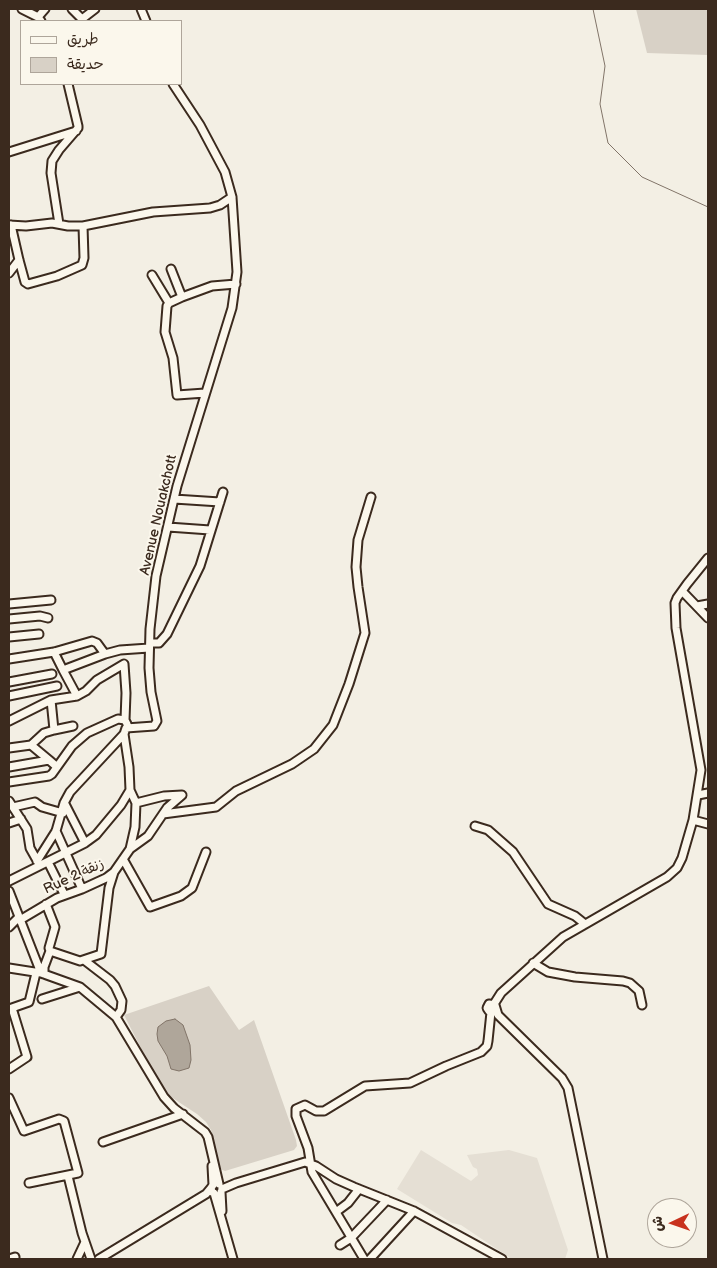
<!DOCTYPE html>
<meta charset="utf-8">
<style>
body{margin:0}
#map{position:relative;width:717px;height:1268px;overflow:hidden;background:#f3efe4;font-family:"Balsamiq Sans","Playpen Sans Arabic",sans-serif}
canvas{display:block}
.frame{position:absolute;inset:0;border:10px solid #3b2a1e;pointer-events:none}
.legend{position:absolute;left:20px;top:20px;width:162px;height:65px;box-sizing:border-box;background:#fbf7ec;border:1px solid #aea59a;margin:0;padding:6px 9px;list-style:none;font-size:15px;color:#3b2a1e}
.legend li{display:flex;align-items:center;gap:10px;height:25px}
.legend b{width:25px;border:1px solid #aea59a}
.north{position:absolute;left:647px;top:1198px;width:50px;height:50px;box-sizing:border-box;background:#fbf7ec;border:1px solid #aea59a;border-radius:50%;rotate:267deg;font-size:14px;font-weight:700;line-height:20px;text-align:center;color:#3b2a1e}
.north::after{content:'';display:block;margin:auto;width:18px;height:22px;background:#c8321e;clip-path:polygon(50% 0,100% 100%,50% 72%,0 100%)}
</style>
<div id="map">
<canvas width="717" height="1268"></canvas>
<div class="frame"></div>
<ul class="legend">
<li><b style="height:6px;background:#fbf7ec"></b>طريق</li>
<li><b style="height:14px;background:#d8d1c6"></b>حديقة</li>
</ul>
<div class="north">ش</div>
</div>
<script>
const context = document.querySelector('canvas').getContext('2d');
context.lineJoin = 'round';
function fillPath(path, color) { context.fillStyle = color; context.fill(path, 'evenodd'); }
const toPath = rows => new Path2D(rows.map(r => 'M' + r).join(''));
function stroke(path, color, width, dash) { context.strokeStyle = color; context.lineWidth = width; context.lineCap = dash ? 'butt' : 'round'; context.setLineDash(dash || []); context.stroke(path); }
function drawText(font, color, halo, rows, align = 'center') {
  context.font = font + ' "Balsamiq Sans","Playpen Sans Arabic",sans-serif'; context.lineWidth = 4; context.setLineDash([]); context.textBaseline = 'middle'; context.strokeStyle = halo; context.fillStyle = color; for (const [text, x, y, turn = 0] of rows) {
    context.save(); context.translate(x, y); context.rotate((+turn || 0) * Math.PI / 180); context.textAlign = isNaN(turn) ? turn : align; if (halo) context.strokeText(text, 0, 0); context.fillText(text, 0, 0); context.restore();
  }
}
const built = toPath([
 [421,1150,471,1181,478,1175,477,1169,473,1167,467,1155,509,1150,537,1158,568,1250,565,1259,510,1258,461,1225,452,1223,397,1189]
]);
const green = toPath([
 [636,9,708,9,708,55,647,53],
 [209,986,239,1030,254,1020,296,1140,297,1146,294,1150,225,1171,218,1168,214,1140,211,1130,206,1122,197,1114,168,1095,146,1058,124,1015]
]);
const water = toPath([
 [175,1019,183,1025,190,1045,191,1060,189,1068,179,1071,171,1069,167,1056,158,1041,157,1034,158,1027,166,1021,175,1019]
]);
const stream = toPath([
 [593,9,605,66,600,104,608,143,642,177,708,207]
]);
const minor = toPath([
 [22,9,38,17],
 [72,9,82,19,95,9],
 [141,9,146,21],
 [41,21,38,17,45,9],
 [9,152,76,131],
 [59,224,51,173,52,161,59,150,78,128,78,126,68,84],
 [9,225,26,226,52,223,68,226,83,226,153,212,210,208,220,205,232,197],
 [11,225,19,260,25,282,28,284,57,276,82,265,84,258,83,226],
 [171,269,182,297],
 [9,273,19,260],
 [152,275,169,303],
 [205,393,177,395,173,358,165,332,167,306,169,303,182,297,212,286,236,284],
 [174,499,220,502],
 [168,527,210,530],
 [682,591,708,618],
 [9,604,51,600],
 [697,606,708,604],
 [9,619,40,616,48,618],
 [9,637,39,634],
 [150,643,159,643,167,634,200,566,223,492],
 [54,652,63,670],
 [9,659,54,652,92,641,97,643,105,654],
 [9,682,52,674],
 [9,696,57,686],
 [77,696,63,670,105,654,120,650,149,648],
 [51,700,54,730],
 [9,721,51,700,77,696,86,691,97,680,124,664,126,693,125,720],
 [31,745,49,760],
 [9,748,31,745,44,733,54,730,73,726],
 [9,767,49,760,57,767],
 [9,782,49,776,52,774,72,746,87,733,118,719,125,720,127,724],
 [698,795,708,793],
 [9,801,27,829,30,848,39,864],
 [65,804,85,843],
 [13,807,35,802,42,807,63,813],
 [163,814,216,807,236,791,292,764,314,749,333,725,349,684,365,633,358,587,356,567,358,540,371,497],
 [693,820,708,824],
 [9,823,21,819],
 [475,826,488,830,513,852,548,904,575,916,585,924],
 [56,831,82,889],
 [130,849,148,836,167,808,182,795,164,796,136,803],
 [123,859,150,907,181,896,192,888,206,852],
 [37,861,56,831,64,803,70,792,124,734],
 [48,862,64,894],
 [9,881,85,843,96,835,121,805,130,790,129,767,124,734,126,728,154,726,157,721,151,692,149,668,150,629,156,576,177,486,232,308,237,272,232,197,225,172,200,125,173,84],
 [9,891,41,973],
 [20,920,57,898,82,889,106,878,114,872,130,849,135,827,136,803,130,790],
 [9,927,19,917],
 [50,951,80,961,101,954,109,888,114,872],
 [84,960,110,980,115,986,122,1001,121,1010,116,1017],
 [533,963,548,972,575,977,623,981,630,983,639,991,642,1005],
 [9,968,41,973,80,987,116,1017,164,1097,174,1108,205,1132,208,1137,219,1184],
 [44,974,44,967,50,951,49,948,55,927,46,904],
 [42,999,80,987],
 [494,1004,501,993,563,937,667,877,677,868,682,858,693,820,701,770,676,628,675,603,677,598,687,584,708,558],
 [9,1009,29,1002,36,973],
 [494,1012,489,1011,487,1008,489,1004,495,1005,498,1015,562,1078,568,1088,603,1259],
 [9,1069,27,1057,12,1008],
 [9,1098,24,1131,59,1119,64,1121,78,1173,29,1183],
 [103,1142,183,1114],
 [68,1176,82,1233,91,1259],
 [222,1189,236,1183,305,1162,316,1166,336,1179,354,1187,414,1211,502,1259],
 [212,1192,211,1188,213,1185,212,1166],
 [221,1192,222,1211],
 [214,1193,233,1259],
 [336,1212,348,1203,359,1189],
 [340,1245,351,1238,387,1200],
 [9,1259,15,1257,15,1259],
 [77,1259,85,1242],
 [99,1259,206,1194,211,1188],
 [364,1259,312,1172,308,1148,296,1116,296,1109,305,1105,316,1111,324,1111,365,1086,410,1083,446,1066,481,1052,487,1046,488,1041,491,1012],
 [370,1259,414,1211]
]);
const streetNames = [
 ["Avenue Nouakchott",159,515,-77],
 ["Rue 2 زنقة",74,877,-25]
];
fillPath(built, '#e5dfd4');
fillPath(green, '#d8d1c6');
fillPath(water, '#afa69a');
stroke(water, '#817468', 1);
stroke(stream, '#817468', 1);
stroke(minor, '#3b2a1e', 11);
stroke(minor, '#fbf7ec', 7);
drawText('14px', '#3b2a1e', '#fbf7ec', streetNames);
</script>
